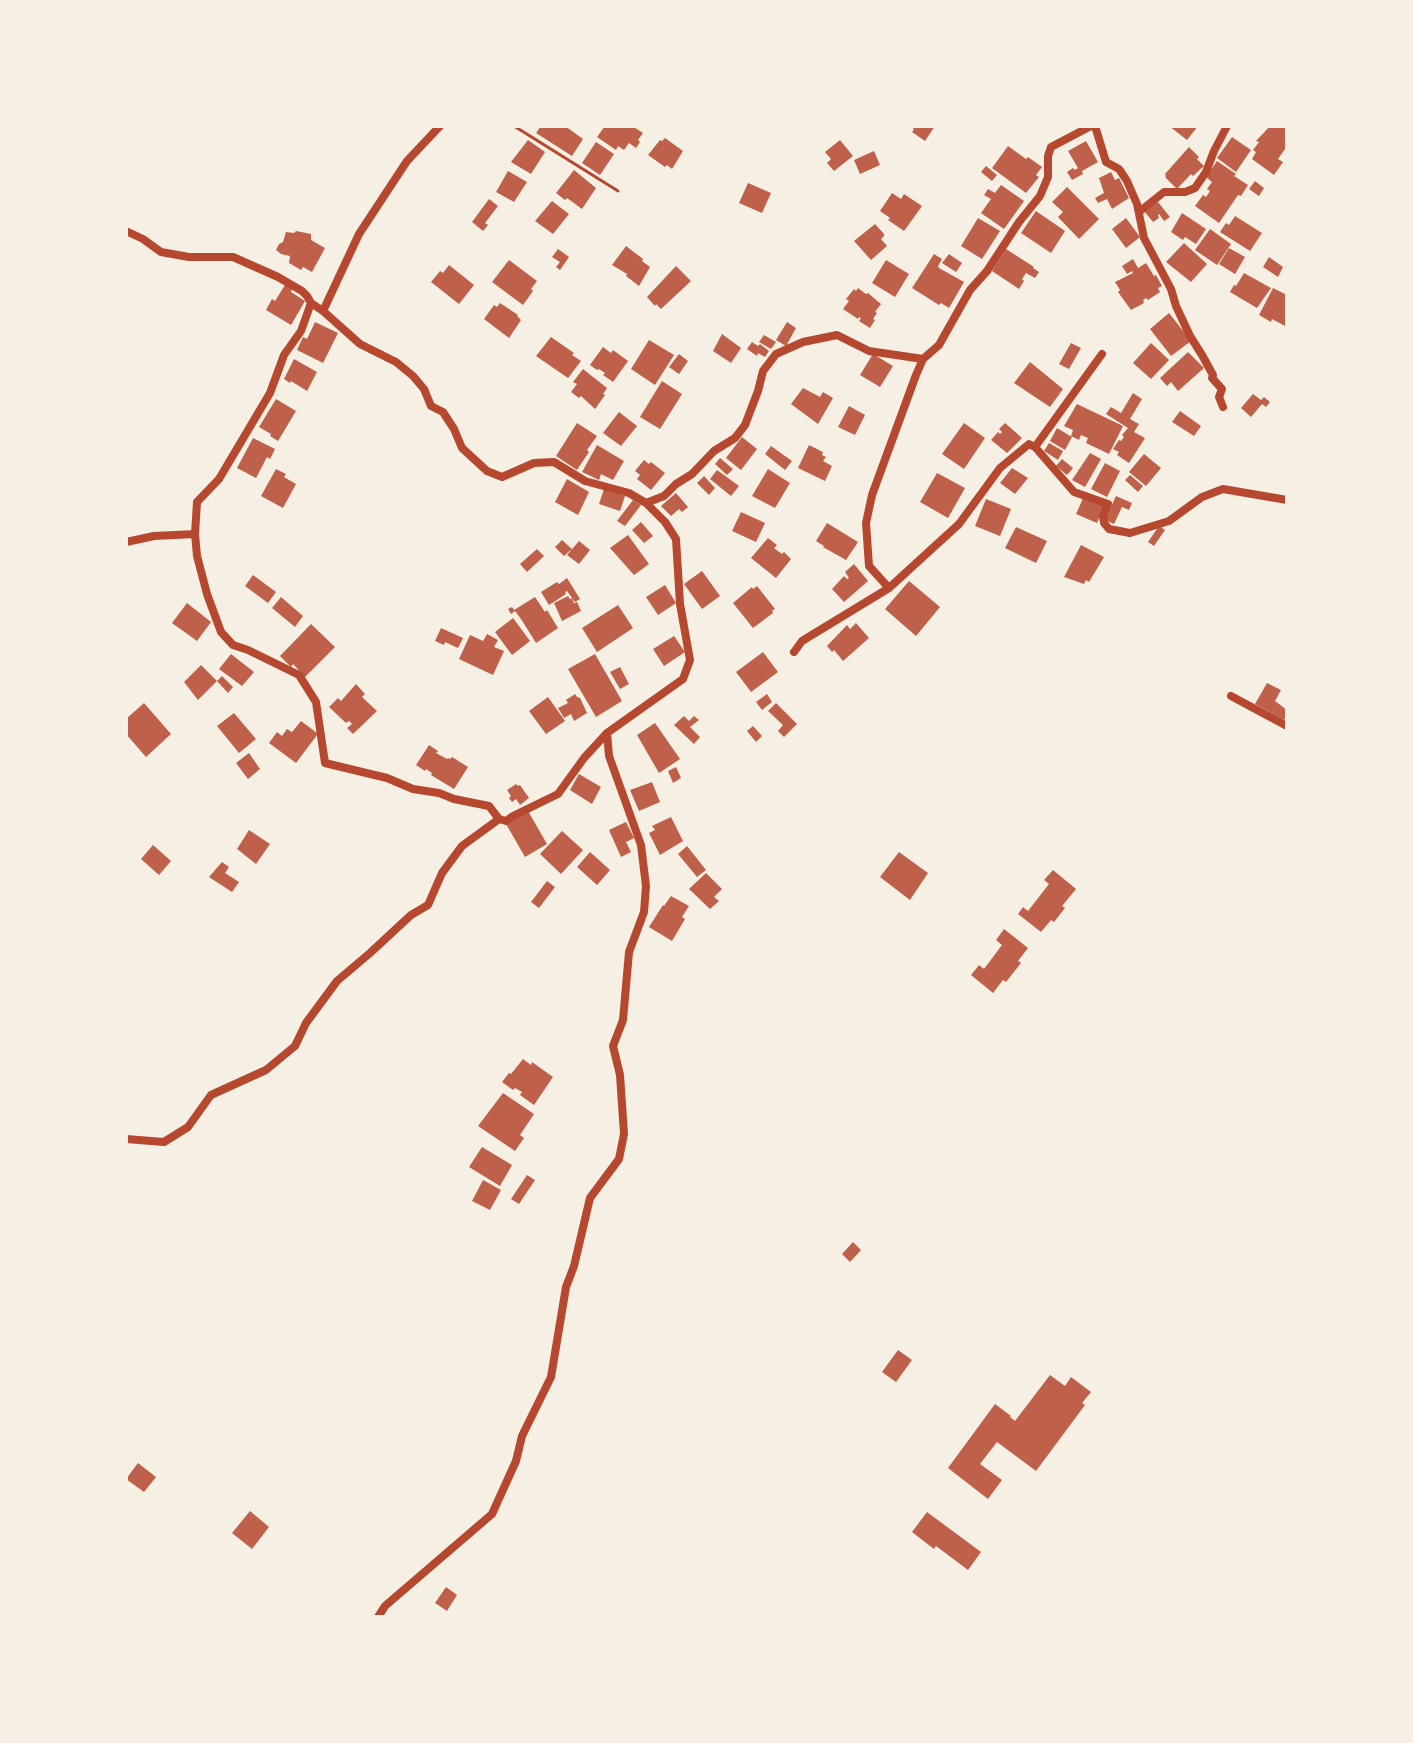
<!DOCTYPE html>
<style>
body{margin:0}
#map{position:relative;width:1413px;height:1743px;overflow:hidden;background:#f6efe4;font-family:"Golos Text",sans-serif}
canvas{display:block}
.frame{position:absolute;inset:0;border:128px solid #f6efe4;pointer-events:none}
</style>
<div id="map">
<canvas width="1413" height="1743"></canvas>
<div class="frame"></div>
</div>
<script>
const context = document.querySelector('canvas').getContext('2d');
context.lineJoin = 'round';
function fillPath(path, color) { context.fillStyle = color; context.fill(path, 'evenodd'); }
const toPath = rows => new Path2D(rows.map(r => 'M' + r).join(''));
function stroke(path, color, width, dash) { context.strokeStyle = color; context.lineWidth = width; context.lineCap = dash ? 'butt' : 'round'; context.setLineDash(dash || []); context.stroke(path); }
const building = toPath([
 [541,126,565,126,583,139,572,156,536,133],
 [605,126,635,126,634,127,643,133,638,140,640,142,636,148,629,143,624,150,618,146,616,150,597,137],
 [909,126,935,126,925,141,912,132,914,129],
 [1169,126,1198,126,1187,140],
 [1270,126,1287,126,1287,146,1278,159,1283,162,1274,175,1252,159,1256,152,1253,150,1259,142,1256,141],
 [1232,137,1251,150,1236,172,1217,158],
 [665,138,683,151,672,169,667,165,665,167,648,155,660,140,662,141],
 [528,140,545,152,531,174,511,162],
 [840,140,853,156,834,171,827,163,831,159,825,152],
 [1086,141,1098,162,1082,171,1083,174,1072,180,1067,172,1073,168,1075,170,1078,168,1068,151],
 [596,142,614,154,600,175,582,163],
 [1008,146,1026,159,1028,157,1042,167,1036,175,1039,177,1026,193,992,168],
 [1189,147,1199,157,1197,159,1204,166,1193,176,1191,174,1177,189,1165,177,1166,176,1165,174],
 [874,151,880,165,860,174,854,160],
 [1217,161,1236,174,1234,176,1248,185,1241,196,1238,195,1219,223,1195,206,1203,195,1206,197,1210,191,1207,189,1212,182,1206,177],
 [986,166,997,175,992,181,981,172],
 [574,170,596,188,582,209,567,198,565,200,556,193],
 [508,171,527,182,514,202,496,192],
 [1111,172,1115,180,1119,178,1129,198,1112,209,1107,199,1098,203,1095,198,1104,193,1099,178],
 [1255,181,1264,188,1259,196,1249,189],
 [748,183,771,193,762,213,739,203],
 [1001,185,1024,201,1004,229,981,213,991,199,984,195,988,189,995,193],
 [1067,187,1099,219,1079,239,1058,217,1063,212,1052,202],
 [892,193,901,199,904,194,922,206,904,231,888,220,890,218,880,211],
 [489,199,498,206,485,223,488,225,483,231,472,222],
 [552,201,569,214,553,234,535,221],
 [1158,202,1170,217,1164,221,1159,214,1158,215,1159,218,1153,222,1144,211],
 [1036,211,1065,231,1051,253,1021,233],
 [1182,213,1206,229,1196,244,1185,237,1183,240,1171,232],
 [1235,216,1262,233,1250,251,1220,232,1226,223,1229,225],
 [978,218,1000,231,982,259,961,246],
 [1126,218,1140,237,1126,248,1112,229],
 [875,224,884,234,884,236,881,239,887,246,871,260,854,241],
 [1210,229,1231,244,1217,265,1195,250],
 [296,231,311,234,311,240,325,248,312,272,303,267,301,270,289,263,290,256,281,254,276,250,279,244,283,242,286,232,294,233],
 [1184,243,1207,264,1191,282,1166,262],
 [626,246,643,259,642,261,650,267,639,286,626,276,627,274,612,265],
 [1229,248,1245,257,1235,274,1219,264],
 [558,249,569,257,560,270,556,267,560,262,552,257],
 [1006,249,1034,267,1033,268,1039,272,1035,278,1026,273,1022,279,1024,281,1019,289,992,271],
 [934,254,942,259,938,266,939,268,964,282,949,308,941,303,939,305,912,288],
 [949,254,962,263,956,272,942,263],
 [1269,257,1283,267,1278,277,1263,267],
 [1133,259,1138,268,1146,263,1154,276,1156,275,1162,286,1158,288,1160,292,1148,300,1146,298,1143,300,1144,303,1131,310,1118,292,1120,290,1115,282,1133,273,1132,271,1127,274,1122,266],
 [509,260,537,281,531,289,533,291,523,305,492,282],
 [886,260,909,274,895,297,872,283],
 [449,265,474,285,459,304,431,282,440,271,443,273],
 [676,266,691,281,661,309,656,304,655,306,647,297],
 [1244,273,1271,288,1257,308,1230,292,1234,285,1236,286],
 [285,285,292,289,291,292,305,301,291,325,266,310,272,299,275,301],
 [858,288,866,294,868,293,881,304,875,312,877,313,873,319,875,320,870,328,859,321,861,318,859,317,858,319,843,309,849,301,846,299,854,289,856,291],
 [1273,288,1287,295,1287,324,1285,326,1272,319,1271,322,1259,315],
 [500,303,518,315,517,316,521,320,509,338,484,319,494,305,497,307],
 [1169,313,1191,341,1171,356,1150,329],
 [315,322,338,333,323,363,297,350,303,337,307,339],
 [787,322,796,328,786,346,776,340],
 [722,334,741,348,731,363,713,351],
 [764,335,776,342,771,349,759,342],
 [551,337,574,353,572,355,581,361,568,378,536,356],
 [649,340,674,355,655,385,631,369],
 [752,342,758,346,760,344,769,351,765,357,758,353,757,356,747,349],
 [1071,343,1081,348,1069,369,1059,364],
 [1151,343,1169,360,1151,379,1133,363],
 [603,347,611,353,613,350,628,361,613,382,603,375,605,373,599,369,597,370,590,365],
 [1188,352,1204,368,1178,391,1171,382,1167,386,1160,378],
 [679,354,688,361,679,374,669,367],
 [873,354,893,366,880,387,860,375],
 [294,359,317,372,307,391,291,381,290,383,284,379],
 [1030,362,1063,389,1050,407,1014,383],
 [583,369,607,388,603,394,605,395,595,409,581,396,579,398,571,392,577,384,573,382],
 [662,381,682,394,660,429,640,417],
 [803,388,820,397,823,392,833,398,818,424,791,404],
 [1133,393,1142,399,1130,419,1139,424,1134,432,1145,438,1129,463,1117,455,1119,452,1113,449,1119,440,1121,441,1124,437,1122,435,1128,428,1106,414,1111,407,1121,413],
 [1253,394,1261,400,1264,397,1270,402,1266,407,1262,404,1251,417,1241,408],
 [276,399,296,411,278,441,270,436,271,434,259,427],
 [1077,404,1123,426,1109,454,1086,443,1088,438,1081,435,1079,440,1071,436,1073,430,1064,426],
 [849,406,865,415,855,435,838,427],
 [1180,411,1201,426,1194,436,1172,422],
 [619,412,637,426,621,446,603,433],
 [577,423,597,436,587,450,589,452,577,470,556,456],
 [964,423,985,438,964,469,942,454],
 [1005,423,1022,438,1007,453,991,440,998,432,1000,434,1002,432,999,429],
 [1057,428,1072,437,1065,450,1050,441],
 [742,437,757,449,741,470,726,458],
 [253,438,275,449,270,459,267,457,256,478,237,468],
 [1049,443,1063,451,1058,460,1044,451],
 [597,445,624,461,613,480,601,474,599,480,582,472],
 [809,445,823,452,822,455,826,457,823,461,832,466,825,481,798,468],
 [771,446,792,461,785,470,765,454],
 [1090,453,1101,459,1085,487,1072,480],
 [1144,454,1161,468,1146,486,1129,472],
 [720,458,733,469,727,475,715,464],
 [1062,459,1073,468,1067,475,1056,466],
 [644,460,649,464,651,462,665,473,651,490,637,479,640,475,635,471],
 [1105,463,1120,471,1107,497,1091,489],
 [1012,468,1028,478,1015,494,1000,483],
 [276,469,286,474,284,477,296,484,283,508,261,496],
 [768,469,790,483,775,508,752,496],
 [717,470,739,486,731,496,710,479],
 [937,473,965,488,948,518,920,502],
 [1130,475,1143,486,1138,492,1125,480],
 [704,476,715,488,709,495,697,483],
 [567,479,589,492,578,515,555,502],
 [604,489,625,496,620,511,599,504],
 [676,493,688,507,682,512,679,509,671,516,661,506],
 [1084,496,1105,505,1097,523,1076,514],
 [1116,496,1132,503,1129,510,1122,507,1114,524,1105,520],
 [986,499,1011,509,1000,536,975,526],
 [633,500,641,505,625,526,617,521],
 [741,512,765,523,756,542,732,531],
 [641,522,653,536,644,543,632,530],
 [827,523,858,542,846,560,823,547,824,546,816,541],
 [1159,526,1165,530,1154,546,1148,542],
 [1016,527,1047,541,1036,563,1005,548],
 [628,535,649,564,634,575,610,548],
 [768,538,777,545,774,548,782,554,784,552,791,559,776,578,751,558],
 [562,540,572,549,564,556,555,547],
 [579,541,590,550,579,564,567,555],
 [1081,545,1104,557,1089,582,1086,580,1084,584,1064,577],
 [537,549,544,556,527,572,520,564],
 [854,564,868,581,844,602,832,589,844,576,847,579,849,578,845,572],
 [702,571,720,596,702,609,684,584],
 [253,575,276,592,268,603,245,586],
 [567,578,580,599,575,602,567,591,565,592,566,594,549,605,541,592,557,582,559,584],
 [909,581,940,607,916,636,885,609],
 [665,585,676,603,658,615,646,597],
 [757,586,775,609,772,611,773,613,753,628,733,603,752,587,753,589],
 [568,596,570,599,572,598,574,603,572,604,577,602,581,611,562,621,554,603],
 [281,597,303,616,295,627,272,608],
 [535,597,545,612,547,610,558,628,536,643,521,619,515,611,511,614,508,609,512,607,514,610],
 [187,603,211,622,197,641,172,623],
 [618,605,633,628,597,652,582,628],
 [513,618,530,641,512,655,495,632],
 [856,623,869,638,843,661,834,650,832,652,827,646,847,625,850,629],
 [311,624,335,647,305,677,293,664,291,667,280,656],
 [441,628,463,638,458,648,445,642,444,645,435,641],
 [487,634,498,640,494,647,504,651,493,675,459,659,470,635,483,641],
 [674,636,685,652,664,666,653,649],
 [763,652,778,672,751,692,736,672],
 [231,654,254,672,242,686,219,669],
 [595,654,622,701,596,717,568,669],
 [201,665,217,681,198,700,184,682],
 [620,667,629,684,620,689,610,672],
 [222,676,233,687,228,693,217,681],
 [1267,683,1281,690,1275,701,1287,710,1287,715,1284,720,1255,704],
 [356,684,365,694,362,697,377,711,353,734,347,728,352,724,349,721,346,723,329,707,338,698,341,701],
 [575,694,577,697,580,698,587,713,574,721,571,714,564,718,558,708,568,703,566,700],
 [767,694,772,702,762,710,756,702],
 [548,697,565,721,546,734,529,711],
 [144,703,171,734,146,757,126,734,126,719],
 [776,703,797,724,784,737,778,731,783,725,768,711],
 [234,713,256,739,239,753,217,726],
 [684,716,689,721,694,716,699,720,690,727,700,737,694,744,674,725],
 [301,721,317,733,317,735,296,763,269,743,277,732,282,736,287,729,292,732],
 [655,723,680,759,659,773,637,735],
 [753,726,762,736,756,742,747,731],
 [429,745,438,751,436,753,447,759,448,758,450,759,452,757,468,767,454,789,431,775,432,773,426,769,425,771,416,765],
 [249,753,260,769,248,779,236,763],
 [676,767,681,778,673,783,668,771],
 [579,774,601,787,592,804,570,790],
 [652,782,660,802,639,811,630,790],
 [516,784,518,786,520,785,529,798,520,805,516,799,512,802,509,798,511,796,507,790],
 [528,811,547,844,525,857,506,824],
 [671,817,683,841,660,855,649,833,655,830,652,826],
 [626,822,634,838,626,842,631,852,621,857,609,830],
 [249,830,270,844,256,864,237,849],
 [562,831,583,850,561,874,540,854],
 [153,845,171,861,159,875,141,859],
 [687,846,706,870,697,877,678,854],
 [590,852,610,870,597,885,577,867],
 [899,852,928,873,910,900,880,877],
 [222,862,229,867,225,873,239,882,232,892,209,877],
 [1053,870,1076,889,1062,906,1065,908,1054,922,1051,920,1041,932,1018,914,1023,907,1028,911,1049,884,1044,880],
 [706,873,722,889,714,897,719,901,710,909,689,889],
 [547,881,555,887,539,908,531,902],
 [671,896,689,906,682,917,685,919,672,941,649,927,663,905,664,906],
 [1004,929,1028,948,1018,961,1021,963,1006,982,1003,980,993,993,971,975,979,965,984,969,1002,945,996,940],
 [523,1059,531,1065,532,1062,553,1077,534,1105,520,1095,522,1092,515,1088,513,1090,502,1082,509,1073,511,1074],
 [503,1093,534,1114,520,1135,524,1138,515,1151,478,1126],
 [482,1147,512,1165,500,1186,469,1167],
 [527,1175,535,1180,519,1204,511,1199],
 [483,1180,501,1190,490,1210,472,1201],
 [853,1242,861,1250,850,1262,842,1254],
 [898,1350,912,1360,896,1382,882,1372],
 [1050,1375,1065,1386,1071,1377,1091,1392,1082,1403,1085,1405,1036,1471,997,1442,980,1464,1002,1480,988,1499,948,1468,995,1404,1011,1416,1010,1417,1015,1421],
 [138,1463,156,1477,144,1492,126,1479],
 [250,1511,269,1527,252,1549,232,1533],
 [927,1512,981,1552,968,1570,936,1546,934,1549,912,1532],
 [446,1587,457,1595,447,1611,435,1603]
]);
const path = toPath([
 [514,126,618,191]
]);
const minor = toPath([
 [1095,126,1106,162,1119,169,1127,181,1137,204,1144,238,1171,289,1176,306,1190,336,1202,355,1213,375,1212,378,1222,389,1219,397,1223,407],
 [1139,212,1164,192,1185,192,1195,188,1206,172,1214,151,1227,126],
 [126,231,143,239,161,252,189,257,233,257,278,277,302,291,307,296,311,303,323,311,359,234,407,161,440,126],
 [311,303,301,331,284,355,270,393,219,479,197,502,195,534,197,556,207,594,221,632,233,645,248,650,299,675,316,702,325,763,387,778,413,789,439,793,454,799,489,806,499,819],
 [323,311,360,344,396,362,413,376,424,389,431,406,443,412,454,429,462,448,487,471,502,477,534,463,554,462,585,481,629,493,646,503,664,496,676,484,692,474,714,451,735,438,745,425,758,391,763,371,776,354,803,342,837,335,869,351,923,359],
 [1035,447,1102,354],
 [126,542,154,536,195,534],
 [889,588,869,566,866,523,872,495,916,375,923,359,939,345,970,290,987,271,1019,222,1040,196,1048,177,1048,156,1051,147,1091,126],
 [794,652,802,641,889,588,959,524,1000,468,1029,444,1035,447,1074,492,1108,504,1103,516,1104,523,1109,529,1130,533,1169,521,1202,497,1223,489,1287,500],
 [1231,696,1287,726],
 [126,1139,164,1142,188,1127,211,1095,266,1070,295,1046,306,1023,337,981,370,953,411,915,428,905,442,873,462,846,499,819,506,821,513,816,558,794,584,758,607,733],
 [378,1617,385,1606,492,1514,516,1461,522,1436,551,1377,566,1287,574,1266,590,1198,619,1159,624,1134,620,1075,613,1046,623,1020,629,952,644,912,646,886,641,845,609,756,607,733,683,679,690,660,680,604,676,539,665,522,646,503]
]);
fillPath(building, '#bf614a');
stroke(path, '#b5482f', 3);
stroke(minor, '#b5482f', 8);
</script>
